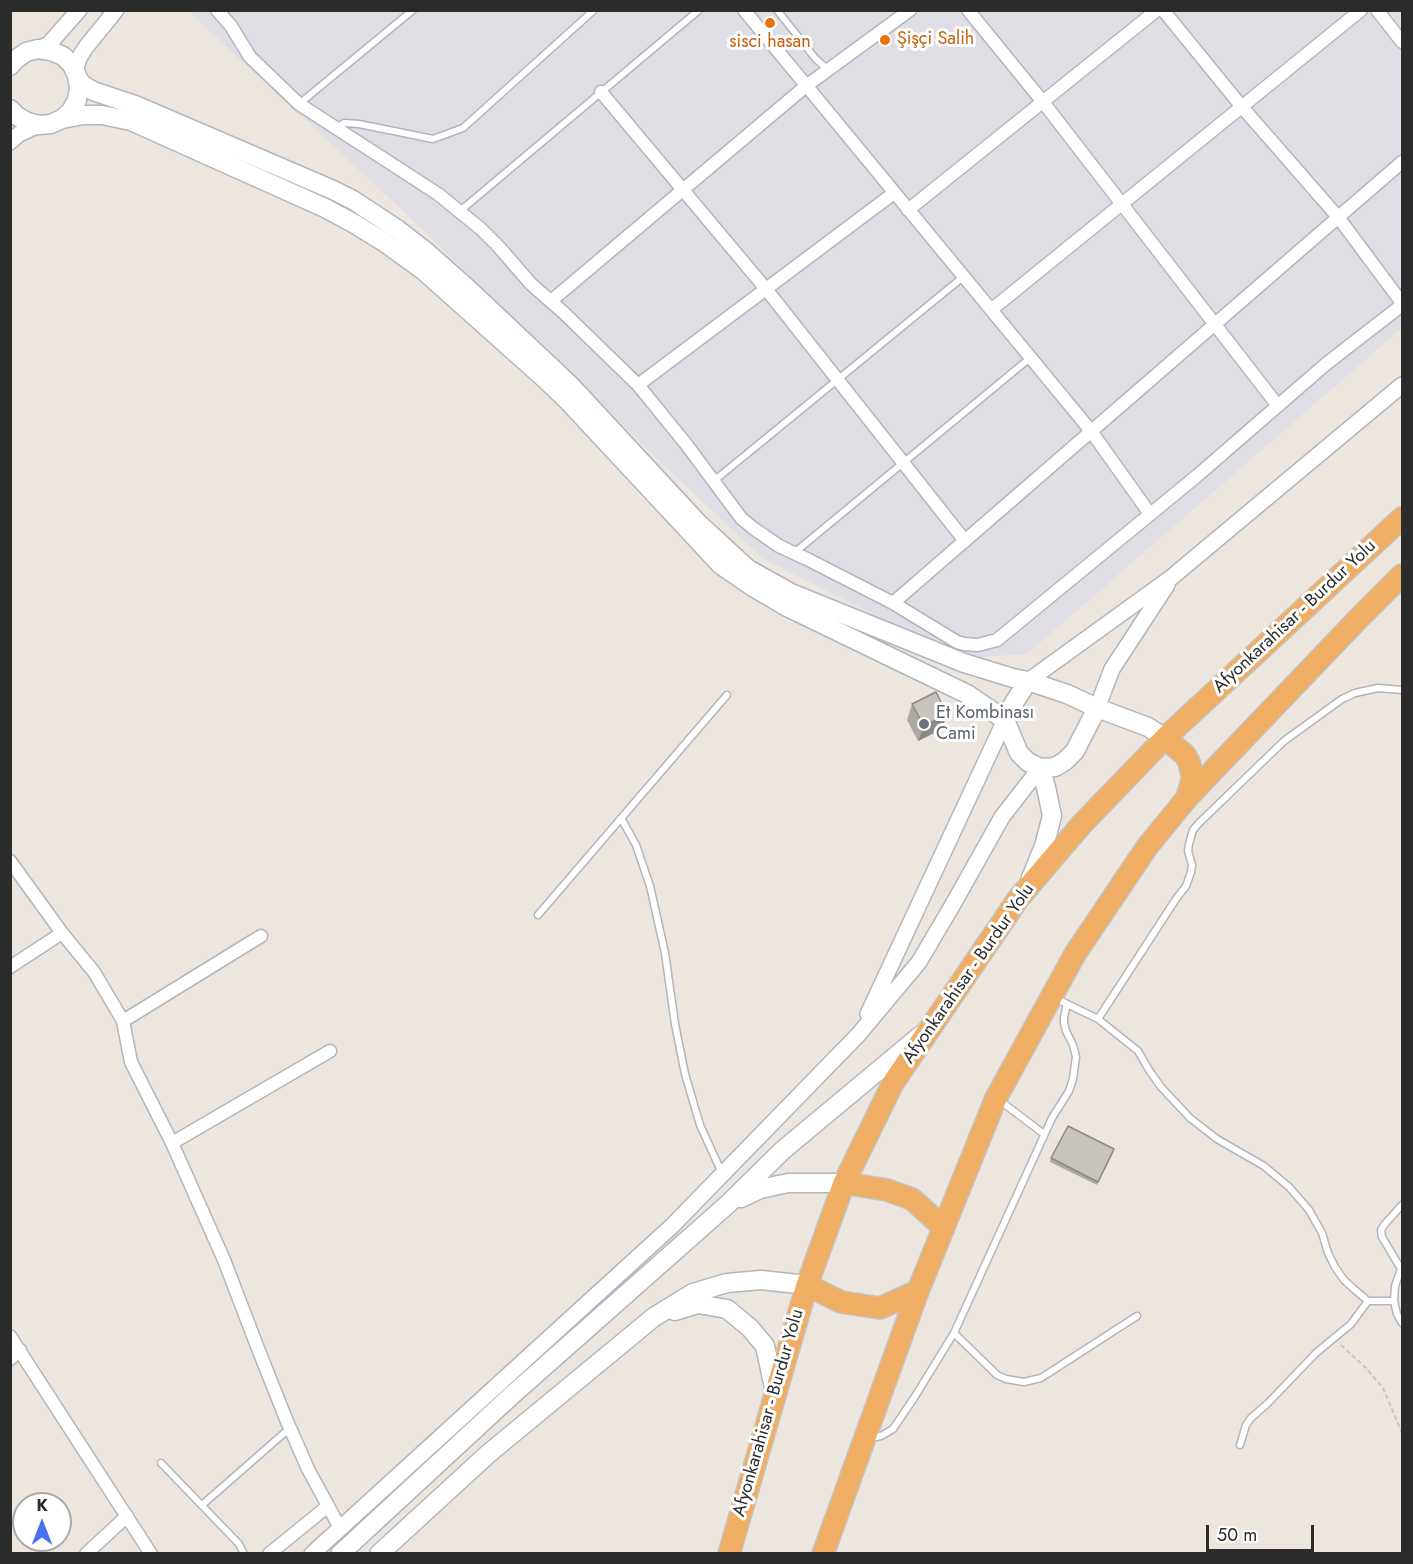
<!DOCTYPE html>
<meta charset="utf-8">
<style>
body{margin:0}
#map{position:relative;width:1413px;height:1564px;overflow:hidden;background:#ece6de;font-family:Jost,sans-serif}
canvas{display:block}
.frame{position:absolute;inset:0;border:12px solid #2b2b2b;pointer-events:none}
.north{position:absolute;left:12px;top:1492px;width:60px;height:60px;box-sizing:border-box;background:#fff;border:2px solid #aaa;border-radius:50%;rotate:0deg;font-size:16px;font-weight:700;line-height:24px;text-align:center;color:#2b2b2b}
.north::after{content:'';display:block;margin:auto;width:21px;height:27px;background:#4871f0;clip-path:polygon(50% 0,100% 100%,50% 72%,0 100%)}
.scale{position:absolute;left:1206px;top:1525px;width:108px;height:27px;box-sizing:border-box;border:3px solid #2b2b2b;border-top:0;padding-left:8px;font-size:18px;line-height:21px;white-space:nowrap;color:#2b2b2b;-webkit-text-stroke:4px #fff;paint-order:stroke}
</style>
<div id="map">
<canvas width="1413" height="1564"></canvas>
<div class="frame"></div>
<div class="north">K</div>
<div class="scale">50 m</div>
</div>
<script>
const context = document.querySelector('canvas').getContext('2d');
context.lineJoin = 'round';
function fillPath(path, color) { context.fillStyle = color; context.fill(path, 'evenodd'); }
const toPath = rows => new Path2D(rows.map(r => 'M' + r).join(''));
function stroke(path, color, width, dash) { context.strokeStyle = color; context.lineWidth = width; context.lineCap = dash ? 'butt' : 'round'; context.setLineDash(dash || []); context.stroke(path); }
function drawText(font, color, halo, rows, align = 'center') {
  context.font = font + ' Jost,sans-serif'; context.lineWidth = 6; context.setLineDash([]); context.textBaseline = 'middle'; context.strokeStyle = halo; context.fillStyle = color; for (const [text, x, y, turn = 0] of rows) {
    context.save(); context.translate(x, y); context.rotate((+turn || 0) * Math.PI / 180); context.textAlign = isNaN(turn) ? turn : align; if (halo) context.strokeText(text, 0, 0); context.fillText(text, 0, 0); context.restore();
  }
}
const industrial = toPath([
 [188,11,1402,11,1402,328,1027,654,959,658,762,558,674,475,415,222]
]);
const path = toPath([
 [1341,1345,1366,1368,1383,1388,1402,1433]
]);
const service = toPath([
 [777,10,815,58,828,70],
 [299,104,413,10],
 [336,128,344,123,359,124,433,139,463,128,594,10],
 [460,211,699,10],
 [715,480,963,277],
 [794,553,1030,358],
 [621,818,636,845,650,886,665,953,675,1024,685,1074,700,1125,722,1173],
 [538,915,727,695],
 [1055,998,1098,1019,1138,1051,1149,1070,1161,1087,1190,1118,1217,1139,1264,1166,1289,1187,1309,1210,1322,1233,1328,1253,1335,1267,1344,1280,1355,1290,1368,1301,1394,1301],
 [1098,1019,1176,899,1186,886,1191,872,1192,865,1188,851,1189,844,1193,830,1199,823,1284,741,1342,699,1355,693,1378,688,1402,690],
 [999,1100,1044,1134],
 [1402,1205,1384,1225,1381,1230,1382,1237,1401,1269,1395,1286,1394,1301,1397,1314,1402,1323],
 [954,1333,997,1375,1006,1379,1024,1382,1041,1378,1137,1316],
 [871,1438,881,1436,893,1429,914,1398,954,1333,1052,1118,1069,1091,1073,1079,1076,1057,1073,1045,1066,1031,1064,1023,1064,1017,1067,1004],
 [1240,1445,1246,1425,1251,1418,1268,1403,1316,1353,1351,1324,1368,1301],
 [161,1463,239,1544,244,1554],
 [202,1505,290,1428]
]);
const minor = toPath([
 [217,10,231,26,250,57,299,104,438,194,481,229,498,246,531,284,564,313,638,385,686,444,741,518,753,528,779,546,809,560,893,603,957,642,964,644,978,645,997,640,1198,475,1326,364,1402,305],
 [744,10,1091,431,1150,514],
 [968,10,1043,102,1278,406],
 [1163,10,1242,107,1338,217,1402,303],
 [1377,10,1402,42],
 [601,92,766,289,965,541],
 [908,210,1157,10],
 [551,301,806,86,910,10],
 [991,310,1361,10],
 [638,385,894,193],
 [893,603,1402,162],
 [10,861,62,933,94,972,123,1021,261,936],
 [10,967,62,933],
 [123,1021,131,1062,172,1143,330,1051],
 [172,1143,224,1260,257,1346,286,1419,308,1469,340,1528],
 [10,1336,151,1554],
 [10,1359,20,1350],
 [86,1554,127,1516],
 [269,1554,328,1506]
]);
const tertiary = toPath([
 [38,49,49,44,79,10],
 [75,71,79,58,86,47,116,10],
 [10,142,19,134,39,125],
 [1028,681,1172,577,1191,561,1402,385],
 [1097,708,1112,669,1167,585],
 [868,1014,1005,720],
 [312,1554,672,1226,858,1035,919,962,952,906,1002,817,1040,768]
]);
const secondary = toPath([
 [10,66,15,60,26,52,38,49,51,51,63,56,72,65,77,76,79,88,77,100,71,111,62,119],
 [78,79,83,85,93,91,135,105,333,190,353,200,397,229,424,250,466,287,571,386,698,523,748,569,791,593,964,663,1013,678,1028,681],
 [10,109,17,116,27,122,39,125,51,124,62,119,83,115,102,115,131,121,325,208,353,223,384,242,424,271,545,379,569,402,721,565,753,587,787,607,967,694,1005,720],
 [1028,681,1067,694,1097,708,1075,751,1065,761,1055,767,1040,768,1028,762,1019,753,1005,720,1012,706,1028,681],
 [1097,708,1148,727,1165,738],
 [1031,878,1044,846,1052,816,1046,787,1040,768],
 [741,1198,760,1189,788,1183,844,1183],
 [675,1311,698,1304,727,1309,750,1328,765,1346,775,1392],
 [340,1554,511,1396,728,1204,783,1150,921,1035],
 [379,1554,488,1454,654,1317,693,1293,727,1283,761,1280,807,1285]
]);
const trunk = toPath([
 [1165,738,1185,755,1189,762,1192,774,1192,781,1187,798],
 [844,1183,887,1190,912,1199,944,1228],
 [807,1285,841,1302,880,1308,918,1291],
 [729,1554,807,1285,844,1183,893,1083,1018,899,1082,824,1165,738,1402,518],
 [823,1554,918,1291,996,1098,1075,954,1147,847,1187,798,1359,618,1402,575]
]);
const wall = toPath([
 [912,704,942,729,918,741,907,720],
 [1113,1153,1097,1185,1050,1162,1051,1158]
]);
const shadedWall = toPath([
 [947,714,942,729,918,741,924,726]
]);
const building = toPath([
 [936,692,947,714,924,726,912,704,936,692],
 [1068,1126,1114,1149,1098,1182,1051,1158,1068,1126]
]);
const markers = [
 [770,23,6,"#e8710a"],
 [885,40,6,"#e8710a"],
 [924,724,6,"#6b7280"]
];
const foodNames = [
 ["Şişçi Salih",897,40],
 ["sisci hasan",770,43,"center"]
];
const streetNames = [
 ["Afyonkarahisar - Burdur Yolu",1295,617,-43],
 ["Afyonkarahisar - Burdur Yolu",969,974,-55],
 ["Afyonkarahisar - Burdur Yolu",769,1413,-74]
];
const worshipNames = [
 ["Et Kombinası",936,714],
 ["Cami",936,735]
];
fillPath(industrial, '#e0dee5');
stroke(service, '#b2b5be', 9);
stroke(minor, '#b2b5be', 15);
stroke(tertiary, '#b2b5be', 18);
stroke(secondary, '#b2b5be', 21);
stroke(trunk, '#c4c4c4', 24);
stroke(path, '#c4c4c4', 2, [4.5, 3]);
stroke(service, '#fff', 6);
stroke(minor, '#fff', 12);
stroke(tertiary, '#fff', 15);
stroke(secondary, '#fff', 18);
stroke(trunk, '#efae64', 21);
fillPath(wall, '#aca9a3');
fillPath(shadedWall, '#8c8984');
fillPath(building, '#c8c4bd');
stroke(building, '#8c8984', 1.5);
for (const [x, y, r, color] of markers) { const dot = new Path2D(); dot.arc(x, y, r, 0, 2 * Math.PI); context.fillStyle = color; context.fill(dot); stroke(dot, '#fff', 2); }
drawText('18px', '#c56008', '#fff', foodNames, 'left');
drawText('18px', '#2b2b2b', '#fff', streetNames);
drawText('18px', '#5b616d', '#fff', worshipNames, 'left');
</script>
